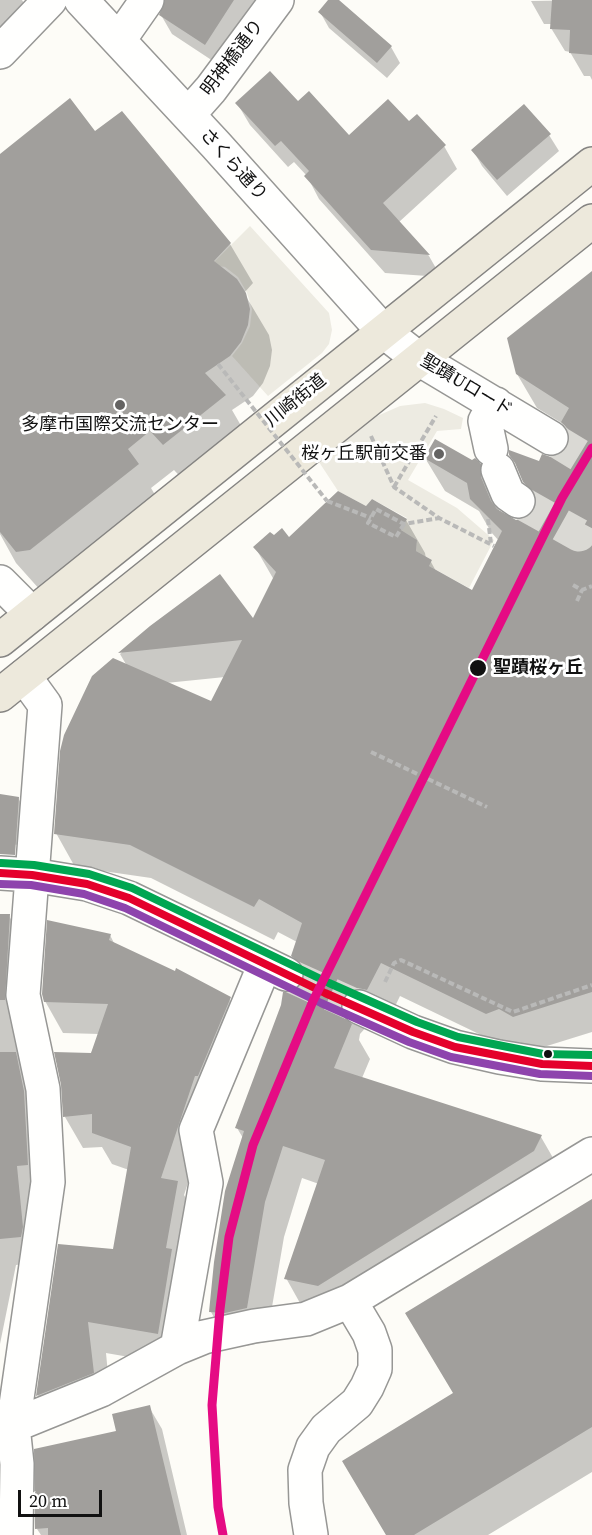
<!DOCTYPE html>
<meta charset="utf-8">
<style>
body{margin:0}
#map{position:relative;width:592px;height:1535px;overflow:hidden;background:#fdfcf7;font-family:"Source Serif 4",serif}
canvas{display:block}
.scale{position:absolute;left:18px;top:1490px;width:84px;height:27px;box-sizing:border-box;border:3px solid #111;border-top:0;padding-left:8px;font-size:18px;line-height:21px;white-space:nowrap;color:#111;-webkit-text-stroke:4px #fff;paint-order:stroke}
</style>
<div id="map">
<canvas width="592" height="1535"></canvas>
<div class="scale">20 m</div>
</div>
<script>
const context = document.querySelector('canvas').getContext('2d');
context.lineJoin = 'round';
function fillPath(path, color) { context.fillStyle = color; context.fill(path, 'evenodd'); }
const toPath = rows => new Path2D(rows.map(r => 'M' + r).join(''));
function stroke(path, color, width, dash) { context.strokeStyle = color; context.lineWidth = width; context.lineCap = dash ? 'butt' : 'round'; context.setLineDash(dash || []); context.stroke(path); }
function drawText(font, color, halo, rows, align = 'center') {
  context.font = font + ' "Source Serif 4","Noto Sans JP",serif'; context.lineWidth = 6; context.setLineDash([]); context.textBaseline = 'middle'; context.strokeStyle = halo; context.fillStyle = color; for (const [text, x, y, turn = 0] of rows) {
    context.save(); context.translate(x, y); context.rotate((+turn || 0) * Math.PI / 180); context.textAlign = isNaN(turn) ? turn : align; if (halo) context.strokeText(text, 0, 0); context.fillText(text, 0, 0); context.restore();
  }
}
const plaza = toPath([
 [250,226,329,313,332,330,329,344,322,353,268,396,232,356,242,343,250,326,252,309,247,293,238,277,225,267,211,265],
 [425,403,444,409,463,418,461,429,437,431,408,480,457,508,494,540,469,588,429,566,432,560,416,551,417,540,401,530,407,518,372,499,366,506,338,491,319,462,375,417,400,406]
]);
const shadow = toPath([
 [0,0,22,0,28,10,0,42],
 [161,0,267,0,216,63,172,34,161,15,167,2],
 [330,0,336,0,391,47,400,63,387,78,329,28,320,12],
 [592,0,592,80,590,76,584,76,570,52,565,51,551,28,552,24,544,24,531,1],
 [237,103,298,103,349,137,408,123,444,146,457,169,399,222,429,256,441,277,385,273,319,199,307,176,294,162,288,167,250,125],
 [94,133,230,244,253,283,244,293,269,335,272,350,270,366,263,383,253,396,232,410,247,436,187,484,174,470,151,488,161,505,41,591,16,563,0,534,0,156],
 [549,135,559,151,507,196,482,166,473,150],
 [592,272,592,1032,534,1050,519,1042,506,1047,400,996,387,1023,368,1025,360,1034,359,1040,370,1059,362,1078,541,1137,560,1170,305,1312,286,1278,319,1184,302,1178,284,1237,266,1342,245,1346,230,1345,211,1312,243,1138,237,1128,297,991,304,982,305,978,292,955,297,942,278,932,274,940,151,878,75,867,56,833,127,666,120,654,151,627,253,621,274,580,255,547,274,537,289,539,366,508,406,520,425,553,426,559,431,562,437,573,473,593,499,541,491,532,479,511,445,491,425,458,480,465,499,499,499,512,516,521,526,520,534,513,538,504,525,481,540,463,561,455,568,449,571,439,565,425,537,408,517,374],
 [225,677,212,703,166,683],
 [0,796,18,798,25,810,23,845,0,844],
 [0,916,9,916,25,942,39,1119,36,1263,16,1265,0,1344],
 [110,935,115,945,229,999,248,1030,213,1107,184,1195,195,1214,175,1365,106,1353,111,1405,56,1427,38,1396,59,1245,115,1251,129,1170,112,1164,102,1147,83,1148,65,1117,99,1034,63,1033,45,1001],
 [592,1200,592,1472,488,1535,387,1535,454,1394],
 [149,1407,162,1429,187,1535,41,1535,37,1529,118,1433]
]);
const building = toPath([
 [165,0,234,0,205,45,159,15],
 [328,0,339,0,392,46,377,63,318,12],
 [552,0,592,0,592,55,569,53,570,30,550,29],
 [270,71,298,101,309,91,349,135,388,99,409,121,417,114,446,145,383,203,430,255,371,250,304,176,309,171,281,141,275,146,235,103],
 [70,98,95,131,122,111,231,243,214,261,237,279,246,293,250,309,248,325,241,342,230,356,205,373,226,395,163,445,150,431,128,449,139,464,30,550,16,552,0,532,0,154],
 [524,104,551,134,497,180,471,150],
 [592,271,592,992,513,1017,499,1009,486,1014,381,963,367,990,358,988,349,991,342,1000,340,1008,343,1017,352,1024,334,1068,542,1135,534,1151,318,1286,284,1279,325,1160,283,1146,265,1202,247,1308,225,1313,209,1312,214,1262,225,1191,244,1131,235,1128,281,1005,283,992,296,990,303,982,305,973,302,964,291,956,302,923,259,899,254,907,130,845,54,834,60,751,64,735,92,676,113,658,211,701,242,640,118,653,150,626,220,574,253,618,276,572,253,547,270,532,274,535,282,528,289,537,338,491,366,506,372,499,407,519,401,530,417,540,416,551,432,560,429,566,472,590,502,531,470,499,467,483,424,458,435,439,472,460,475,458,481,464,481,477,491,501,497,509,516,520,525,518,533,512,537,503,535,494,523,482,515,463,509,455,509,450,539,461,542,454,551,457,561,454,567,448,570,439,568,429,561,422,569,408,516,374,507,338],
 [0,794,19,797,15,855,0,854],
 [0,914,10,914,5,1000,0,1000],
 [47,920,111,934,109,940,175,971,176,968,231,997,198,1076,195,1076,161,1178,178,1181,166,1248,172,1249,158,1334,88,1322,94,1373,36,1396,58,1244,113,1249,131,1147,92,1133,92,1114,63,1117,61,1085,54,1052,91,1053,108,1004,44,1002,42,994],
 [0,1052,16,1052,24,1091,28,1165,17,1166,23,1227,21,1237,0,1239],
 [592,1199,592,1427,414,1535,386,1535,342,1461,453,1393,405,1313],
 [150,1405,181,1535,48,1535,48,1528,35,1529,34,1449,116,1431,112,1414]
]);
const minorTunnel = toPath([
 [551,438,592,463],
 [518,501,579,535,592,511],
 [286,974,359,1007]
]);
const path = toPath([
 [371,436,394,487,439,518,494,546],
 [394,487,436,416],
 [327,501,371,518],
 [488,519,491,544],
 [404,524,396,537,368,523,376,509,404,524,439,518],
 [573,585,582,590,592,586],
 [577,601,582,590],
 [385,982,394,963,401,960,513,1012,592,985]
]);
const minor = toPath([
 [81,0,216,145,383,331,419,359,551,438],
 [119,40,147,0],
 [0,52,50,0],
 [188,115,211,89,277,0],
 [491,449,485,421,496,404],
 [498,470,508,494,518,501],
 [0,582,32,614],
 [0,873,32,875,87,884,129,898,286,974],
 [359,1007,413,1032,455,1047,499,1057,542,1064,592,1066],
 [177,1348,206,1183,196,1130,265,964],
 [0,1431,101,1390,177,1348,204,1337,254,1326,306,1319,350,1301,592,1154],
 [16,1535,17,1464,13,1426,48,1182,43,1089,23,995,45,705,24,676],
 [311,1535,306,1503,305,1470,313,1447,326,1429,357,1403,367,1387,375,1369,375,1350,369,1333,350,1301]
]);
const major = toPath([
 [0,640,592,164],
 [0,695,592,221]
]);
const pathBridge = toPath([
 [218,364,327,501],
 [371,752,487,807]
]);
const bus1 = toPath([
 [0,873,32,875,87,884,129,898,325,993,413,1032,455,1047,542,1064,592,1066]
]);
const bus2 = toPath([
 [0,884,31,885,84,894,125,908,321,1003,409,1042,451,1057,540,1074,592,1076]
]);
const bus3 = toPath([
 [1,863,34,865,89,874,132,888,329,983,417,1022,458,1037,543,1054,592,1055]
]);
const rail1 = toPath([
 [223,1535,218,1507,212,1405,220,1309,229,1237,253,1145,313,1001,562,498,592,448]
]);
const markers = [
 [120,405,6,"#646362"],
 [439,454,6,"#646362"],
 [478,668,9,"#111"],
 [548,1054,5,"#111"]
];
const streetNames = [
 ["明神橋通り",233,58,-53],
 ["さくら通り",233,165,48],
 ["聖蹟Uロード",466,386,31],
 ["川崎街道",296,401,-39]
];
const poiNames = [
 ["多摩市国際交流センター",120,425],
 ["桜ヶ丘駅前交番",427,454,"right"]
];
const stopNames = [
 ["聖蹟桜ヶ丘",493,668]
];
fillPath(plaza, '#edebe2');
fillPath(shadow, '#0003');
fillPath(building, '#a19f9c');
stroke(minorTunnel, '#dad9d4', 33, [33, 16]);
stroke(minor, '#979795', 36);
stroke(major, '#858482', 36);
stroke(path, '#b9b9b8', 4, [6, 3]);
stroke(minor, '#fffffe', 33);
stroke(major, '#ede9dc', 33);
stroke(pathBridge, '#b9b9b8', 4, [6, 3]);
stroke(bus1, '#e4002b', 8);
stroke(bus2, '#8e44ad', 8);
stroke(bus3, '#00a651', 8);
stroke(rail1, '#e50b84', 9);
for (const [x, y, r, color] of markers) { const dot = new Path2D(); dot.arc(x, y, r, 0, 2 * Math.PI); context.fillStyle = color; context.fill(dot); stroke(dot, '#fff', 2); }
drawText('18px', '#111', '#fff', streetNames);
drawText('18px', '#111', '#fff', poiNames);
drawText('bold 18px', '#111', '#fff', stopNames, 'left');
</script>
